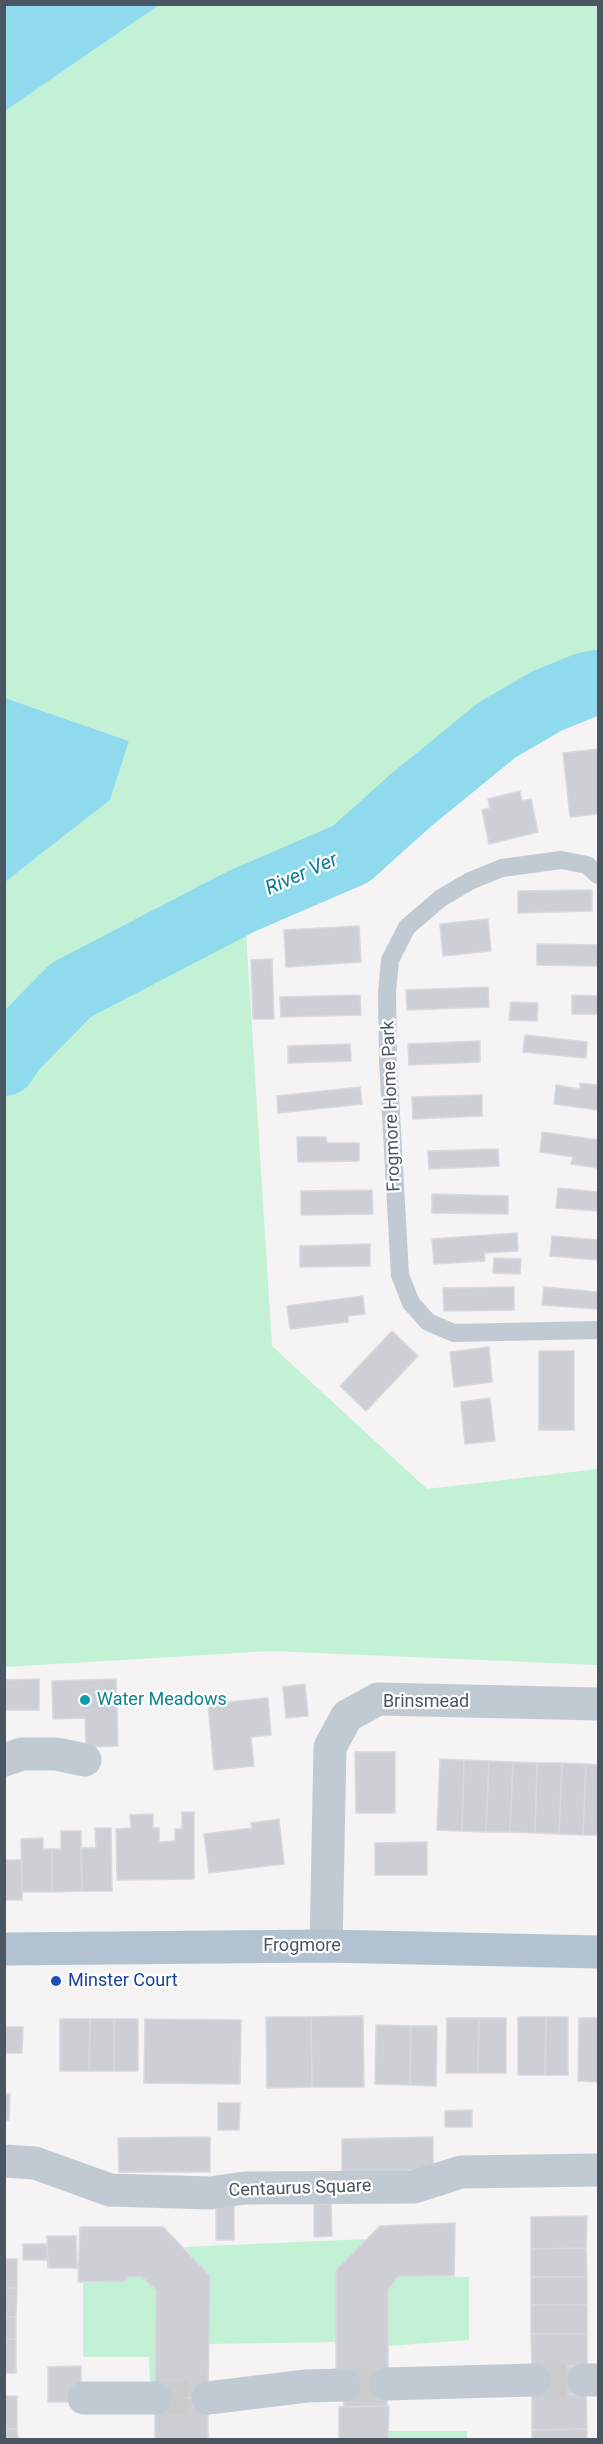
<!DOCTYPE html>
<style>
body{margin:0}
#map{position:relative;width:603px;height:2444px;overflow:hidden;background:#f5f3f3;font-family:Roboto,sans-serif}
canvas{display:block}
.frame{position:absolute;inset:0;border:6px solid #4a5661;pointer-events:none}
</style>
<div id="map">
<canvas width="603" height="2444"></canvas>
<div class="frame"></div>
</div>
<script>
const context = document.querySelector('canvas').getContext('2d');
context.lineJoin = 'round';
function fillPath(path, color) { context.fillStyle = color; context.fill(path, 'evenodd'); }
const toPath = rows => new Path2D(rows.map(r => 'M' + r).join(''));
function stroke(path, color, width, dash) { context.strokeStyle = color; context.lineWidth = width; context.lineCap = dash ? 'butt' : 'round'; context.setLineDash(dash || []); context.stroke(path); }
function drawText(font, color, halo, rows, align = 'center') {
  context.font = font + ' Roboto,sans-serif'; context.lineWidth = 4.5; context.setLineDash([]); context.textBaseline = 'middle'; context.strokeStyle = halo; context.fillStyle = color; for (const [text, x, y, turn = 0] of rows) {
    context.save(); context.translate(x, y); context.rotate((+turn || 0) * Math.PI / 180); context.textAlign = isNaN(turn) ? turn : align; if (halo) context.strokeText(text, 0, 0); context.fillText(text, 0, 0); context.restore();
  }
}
const green = toPath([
 [159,5,598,5,598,667,559,678,486,720,448,750,374,817,333,844,233,886,69,972,8,1024,5,1030,5,882,110,800,129,741,5,698,5,111],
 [245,916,272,1346,427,1489,598,1469,598,1665,271,1651,5,1667,5,1093,35,1055,84,1011],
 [368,2239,336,2342,208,2344,210,2277,184,2247],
 [398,2276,469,2277,469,2340,388,2346,388,2290],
 [127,2277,142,2277,156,2290,155,2382,150,2383,149,2357,83,2357,83,2283,126,2281],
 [388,2431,467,2431,467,2439,388,2439]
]);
const water = toPath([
 [5,4,159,4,159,5,5,111],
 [5,698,129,741,110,800,5,882]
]);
const river = toPath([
 [4,1063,14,1048,71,990,242,901,351,854,410,801,497,730,547,701,586,685,598,683]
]);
const building = toPath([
 [598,749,598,814,570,817,563,753,598,749],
 [520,791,522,801,531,799,538,832,489,844,482,810,490,808,488,799,520,791],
 [592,890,592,911,518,913,518,891,592,890],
 [488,919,491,951,443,956,440,924,488,919],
 [359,926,361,962,286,967,284,930,359,926],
 [537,944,598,945,598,966,537,965,537,944],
 [272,959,274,1019,253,1019,251,960,272,959],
 [488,987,489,1007,407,1010,406,990,488,987],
 [360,995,361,1015,281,1017,280,997,360,995],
 [572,995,598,996,598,1014,572,1014,572,995],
 [511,1002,538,1003,537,1021,509,1020,511,1002],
 [525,1035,587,1042,586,1058,523,1052,525,1035],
 [480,1041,480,1062,409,1065,408,1044,480,1041],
 [350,1044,351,1061,288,1063,288,1046,350,1044],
 [580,1083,597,1085,598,1110,554,1104,556,1085,580,1089,580,1083],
 [360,1087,362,1104,278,1113,277,1096,360,1087],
 [482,1095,482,1116,413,1119,412,1097,482,1095],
 [542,1132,598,1140,598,1168,571,1164,573,1157,540,1152,542,1132],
 [297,1137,326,1137,327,1143,359,1143,359,1161,298,1162,297,1137],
 [498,1149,499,1166,429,1169,428,1151,498,1149],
 [558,1188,598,1192,598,1211,556,1208,558,1188],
 [372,1190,373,1214,301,1215,301,1191,372,1190],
 [432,1194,508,1196,508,1214,432,1213,432,1194],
 [517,1233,518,1251,484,1253,485,1261,434,1264,432,1239,517,1233],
 [552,1236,598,1240,598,1260,550,1256,552,1236],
 [370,1244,370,1266,300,1267,300,1246,370,1244],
 [494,1258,521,1259,520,1274,493,1273,494,1258],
 [514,1287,514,1310,444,1311,443,1288,514,1287],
 [544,1287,598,1292,598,1309,542,1305,544,1287],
 [363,1296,365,1314,348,1316,348,1322,290,1329,287,1306,363,1296],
 [392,1331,418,1356,366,1411,340,1386,392,1331],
 [489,1347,492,1382,454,1387,450,1352,489,1347],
 [539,1351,574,1351,574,1430,539,1430,539,1351],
 [490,1398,495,1441,465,1444,461,1402,490,1398],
 [39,1679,39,1710,4,1710,4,1680,39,1679],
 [116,1679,118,1746,86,1747,85,1718,53,1719,52,1681,116,1679],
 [305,1684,308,1716,286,1718,283,1687,305,1684],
 [268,1698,271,1735,251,1737,254,1766,214,1770,208,1704,268,1698],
 [355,1752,395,1752,395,1813,356,1813,355,1752],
 [440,1759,464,1760,462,1831,437,1830,440,1759],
 [464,1760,489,1761,486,1832,462,1831,464,1760],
 [489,1761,513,1762,510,1832,486,1832,489,1761],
 [513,1762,537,1763,535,1833,510,1832,513,1762],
 [537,1763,562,1763,559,1834,535,1833,537,1763],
 [562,1763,586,1764,583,1835,559,1834,562,1763],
 [586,1764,598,1765,598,1835,583,1835,586,1764],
 [182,1812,194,1812,194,1879,117,1880,116,1829,131,1828,130,1815,153,1814,153,1828,159,1828,159,1842,175,1841,175,1829,182,1829,182,1812],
 [279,1819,284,1864,209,1873,204,1834,252,1828,251,1823,279,1819],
 [95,1828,111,1828,112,1891,82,1891,81,1848,96,1848,95,1828],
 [61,1831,81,1831,82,1891,52,1892,52,1849,61,1849,61,1831],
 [43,1838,43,1849,52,1849,52,1892,22,1892,21,1839,43,1838],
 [427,1842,427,1875,375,1875,375,1843,427,1842],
 [4,1860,22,1860,22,1900,4,1900,4,1860],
 [363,2016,364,2087,312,2087,311,2017,363,2016],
 [266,2017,311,2017,312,2087,267,2088,266,2017],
 [518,2017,546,2017,545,2075,518,2075,518,2017],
 [546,2017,568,2017,568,2075,545,2075,546,2017],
 [447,2018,479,2018,478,2073,446,2073,447,2018],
 [479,2018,506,2018,506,2073,478,2073,479,2018],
 [579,2018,598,2018,598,2082,578,2081,579,2018],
 [60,2019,90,2019,89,2071,60,2071,60,2019],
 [90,2019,114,2019,114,2071,89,2071,90,2019],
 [114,2019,138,2019,138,2071,114,2071,114,2019],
 [145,2019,241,2020,240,2084,144,2083,145,2019],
 [376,2025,411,2026,410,2085,375,2084,376,2025],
 [411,2026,437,2026,436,2086,410,2085,411,2026],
 [4,2027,23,2027,22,2053,5,2053,4,2063,4,2027],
 [4,2094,10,2094,9,2120,4,2120,4,2094],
 [218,2103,240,2103,239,2130,218,2130,218,2103],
 [472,2110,472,2127,445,2127,445,2111,472,2110],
 [210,2137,210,2172,119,2172,118,2138,210,2137],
 [433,2137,433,2170,342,2171,342,2139,433,2137],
 [314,2204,331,2204,332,2236,314,2237,314,2204],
 [216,2205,234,2205,234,2240,216,2240,216,2205],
 [587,2216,586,2248,531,2249,531,2217,587,2216],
 [455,2223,454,2276,398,2276,388,2290,388,2373,336,2374,336,2270,380,2226,455,2223],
 [80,2227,163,2227,210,2276,208,2398,155,2398,156,2290,142,2277,127,2277,126,2281,78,2282,80,2227],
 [47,2236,76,2236,77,2268,48,2268,47,2236],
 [23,2244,47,2244,47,2260,23,2260,23,2244],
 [586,2248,587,2277,531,2277,531,2249,586,2248],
 [4,2259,17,2259,17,2288,4,2288,4,2259],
 [531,2277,587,2277,587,2305,531,2305,531,2277],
 [4,2288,17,2288,16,2317,4,2317,4,2288],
 [531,2305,587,2305,587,2334,531,2334,531,2305],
 [4,2317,16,2317,16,2339,4,2339,4,2317],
 [531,2334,587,2334,587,2367,532,2367,531,2334],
 [4,2339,16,2339,16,2373,4,2373,4,2339],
 [81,2366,81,2402,48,2402,48,2367,81,2366],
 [583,2366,584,2394,534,2394,534,2367,583,2366],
 [386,2373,387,2406,344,2407,343,2374,386,2373],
 [532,2394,586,2394,587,2429,532,2430,532,2394],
 [4,2396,17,2396,17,2429,4,2429,4,2396],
 [155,2398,208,2398,208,2440,155,2440,155,2398],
 [389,2406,388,2440,339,2440,339,2407,389,2406],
 [4,2429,17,2429,18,2440,4,2440,4,2429],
 [587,2429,587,2440,532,2440,532,2430,587,2429]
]);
const streetTunnel = toPath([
 [534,2380,584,2380],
 [344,2385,386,2384],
 [155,2398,208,2398]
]);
const lane = toPath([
 [598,875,587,865,561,860,502,868,470,881,441,898,407,927,390,960,387,992,388,1061,400,1275,411,1303,428,1322,454,1333,598,1330]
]);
const street = toPath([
 [4,1760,22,1754,56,1754,85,1760],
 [326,1946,330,1747,347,1716,378,1699,598,1704],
 [4,2161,35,2163,110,2190,210,2193,245,2188,414,2187,461,2172,598,2170],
 [584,2380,598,2380],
 [386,2384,534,2380],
 [84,2398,155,2398],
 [208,2398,306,2386,344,2385]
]);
const primary = toPath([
 [4,1949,326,1946,598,1952]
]);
const markers = [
 [85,1700,6,"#0f9aa8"],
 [56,1981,6,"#1a4fb4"]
];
const streetNames = [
 ["Frogmore Home Park",392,1106,-92],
 ["Brinsmead",426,1702],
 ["Frogmore",302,1946],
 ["Centaurus Square",300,2189,-2]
];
const cultureNames = [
 ["Water Meadows",97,1700]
];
const transitNames = [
 ["Minster Court",68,1981]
];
const waterNames = [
 ["River Ver",302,875,-24]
];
fillPath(green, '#c3f1d5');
fillPath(water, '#90daee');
stroke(river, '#90daee', 66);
fillPath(building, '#cdcfd5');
stroke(building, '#d7d9de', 1.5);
stroke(streetTunnel, '#caccce', 33, [33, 16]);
stroke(lane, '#c1cad2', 18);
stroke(street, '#c1cad2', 33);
stroke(primary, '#b3c2d1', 33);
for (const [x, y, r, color] of markers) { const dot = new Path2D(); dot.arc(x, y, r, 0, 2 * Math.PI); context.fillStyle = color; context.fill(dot); stroke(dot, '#fff', 2); }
drawText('18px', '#4a5661', '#fff', streetNames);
drawText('18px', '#0d838f', '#fff', cultureNames, 'left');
drawText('18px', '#164399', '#fff', transitNames, 'left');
drawText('italic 20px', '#0c7c9b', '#fff', waterNames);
</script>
